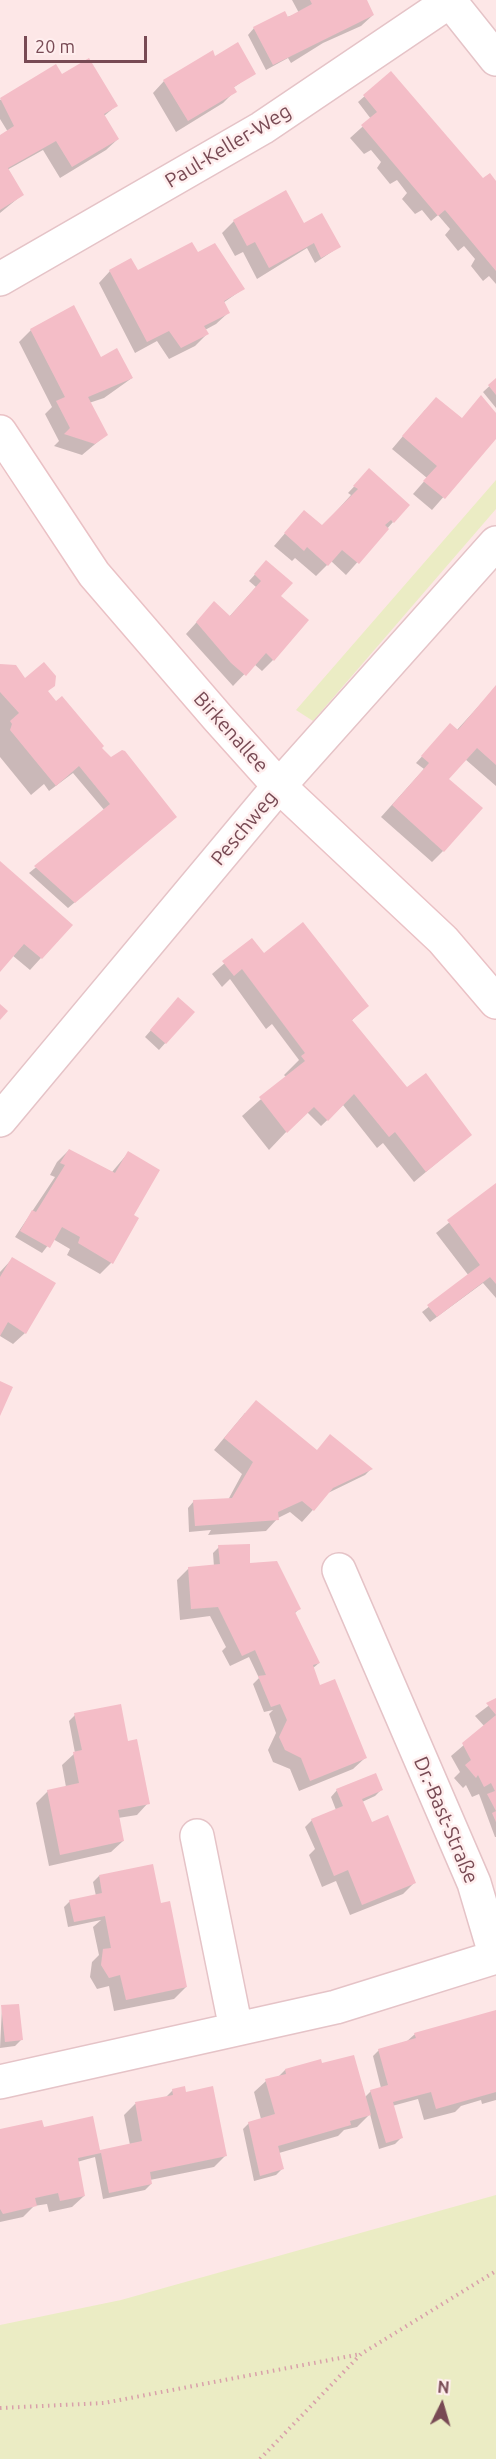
<!DOCTYPE html>
<meta charset="utf-8">
<style>
body{margin:0}
#map{position:relative;width:496px;height:2459px;overflow:hidden;background:#fde7e7;font-family:Ubuntu,sans-serif}
canvas{display:block}
.north{position:absolute;left:412px;top:2375px;width:60px;height:60px;-webkit-text-stroke:4px #fee;paint-order:stroke;rotate:5deg;font-size:16px;font-weight:700;line-height:24px;text-align:center;color:#784a54}
.north::after{content:'';display:block;margin:auto;width:21px;height:27px;background:#784a54;clip-path:polygon(50% 0,100% 100%,50% 72%,0 100%)}
.scale{position:absolute;left:24px;top:36px;width:123px;height:27px;box-sizing:border-box;border:3px solid #784a54;border-top:0;padding-left:8px;font-size:18px;line-height:21px;white-space:nowrap;color:#784a54;-webkit-text-stroke:4px #fee;paint-order:stroke}
</style>
<div id="map">
<canvas width="496" height="2459"></canvas>
<div class="north">N</div>
<div class="scale">20 m</div>
</div>
<script>
const context = document.querySelector('canvas').getContext('2d');
context.lineJoin = 'round';
function fillPath(path, color) { context.fillStyle = color; context.fill(path, 'evenodd'); }
const toPath = rows => new Path2D(rows.map(r => 'M' + r).join(''));
function stroke(path, color, width, dash) { context.strokeStyle = color; context.lineWidth = width; context.lineCap = dash ? 'butt' : 'round'; context.setLineDash(dash || []); context.stroke(path); }
function drawText(font, color, halo, rows, align = 'center') {
  context.font = font + ' Ubuntu,sans-serif'; context.lineWidth = 5; context.setLineDash([]); context.textBaseline = 'middle'; context.strokeStyle = halo; context.fillStyle = color; for (const [text, x, y, turn = 0] of rows) {
    context.save(); context.translate(x, y); context.rotate((+turn || 0) * Math.PI / 180); context.textAlign = isNaN(turn) ? turn : align; if (halo) context.strokeText(text, 0, 0); context.fillText(text, 0, 0); context.restore();
  }
}
const green = toPath([
 [496,480,496,509,313,721,296,710],
 [496,2195,496,2459,0,2459,0,2325,121,2300]
]);
const shadow = toPath([
 [292,0,365,0,373,15,361,26,323,43,291,63,288,58,266,70,248,35,254,28,299,13],
 [215,57,254,73,233,88,235,91,223,103,176,132,153,93,164,81],
 [55,66,62,76,116,106,104,116,118,139,106,150,60,178,43,150,7,170,22,195,0,213,0,136,8,132,0,119,0,100],
 [391,73,482,180,496,183,496,284,489,276,483,281,471,266,475,259,464,246,458,251,445,235,450,229,438,215,431,221,422,210,415,214,402,199,407,193,397,180,390,184,377,168,381,162,371,150,364,154,350,138,371,119,358,102],
 [234,221,304,225,339,247,315,263,307,248,257,279,243,252,235,256,222,233],
 [197,254,243,289,223,303,228,313,216,324,205,330,207,334,195,346,169,359,157,341,135,353,99,283,110,271,137,273],
 [31,330,101,359,132,378,104,398,89,403,106,435,82,455,54,446,59,441,45,414,52,407,19,342],
 [496,380,496,408,483,392],
 [425,410,461,420,496,416,496,437,432,510,413,494,427,478,392,449],
 [363,477,393,522,346,575,331,561,316,576,295,558,292,561,274,546,293,524,322,527,351,495,348,493],
 [260,569,279,596,273,660,262,671,254,664,233,686,186,634,214,603,229,617,256,587,249,581],
 [0,665,46,691,169,823,68,908,29,873,105,811,73,773,49,791,44,784,31,795,0,757],
 [496,687,496,786,465,759,447,779,443,851,432,862,381,817,424,769,416,763,444,732,456,731],
 [0,863,71,925,30,970,12,955,0,970],
 [252,940,264,955,367,1006,351,1021,406,1090,470,1135,414,1182,383,1143,377,1148,343,1105,321,1126,306,1111,269,1150,242,1116,286,1077,284,1075,299,1060,272,1024,266,1029,230,979,222,987,212,974],
 [172,1006,193,1012,159,1050,145,1037],
 [69,1150,112,1172,128,1153,132,1215,111,1263,100,1274,67,1255,70,1249,53,1239,42,1253,15,1237,55,1177,50,1175,57,1162],
 [496,1185,496,1298,483,1283,430,1322,422,1312,469,1276,436,1233],
 [12,1259,25,1333,13,1344,0,1336,0,1272],
 [245,1413,317,1451,371,1469,365,1475,328,1493,302,1522,290,1512,278,1518,266,1531,208,1535,211,1530,189,1532,188,1508,194,1501,228,1500,242,1474,214,1450],
 [219,1547,249,1562,299,1609,294,1614,319,1663,312,1669,319,1687,365,1758,353,1769,299,1791,290,1769,273,1762,268,1750,276,1733,269,1714,273,1710,264,1712,253,1684,259,1678,249,1657,230,1666,222,1651,226,1647,210,1616,180,1620,177,1580,189,1568,214,1567,213,1553],
 [496,1700,496,1837,495,1837,479,1794,472,1797,466,1785,463,1788,454,1778,460,1772,451,1756,485,1727,475,1716],
 [75,1715,126,1742,148,1803,137,1815,118,1818,123,1841,111,1852,49,1866,36,1803,48,1791,66,1787,62,1765,75,1753,69,1721],
 [337,1790,381,1790,375,1796,362,1802,371,1823,414,1883,403,1894,350,1915,336,1881,322,1887,309,1855,315,1849,305,1827,312,1820,336,1810,331,1797],
 [99,1876,160,1904,186,1987,174,1999,114,2011,109,1986,97,1989,90,1977,92,1962,99,1955,93,1927,101,1920,68,1927,64,1907,70,1901,96,1896,93,1882],
 [2,2007,21,2040,15,2046,0,2048],
 [496,2011,496,2100,482,2104,481,2100,461,2106,455,2112,424,2120,418,2099,392,2106,401,2138,395,2144,379,2149,370,2114,357,2127,344,2130,338,2136,279,2153,283,2168,276,2175,254,2181,243,2129,249,2123,261,2119,254,2092,266,2081,278,2077,285,2070,321,2065,364,2098,371,2091,381,2088,373,2056,379,2050,406,2042,415,2034],
 [173,2090,185,2094,225,2156,214,2167,150,2180,151,2184,145,2190,103,2199,95,2157,77,2162,84,2196,72,2207,49,2212,47,2204,34,2206,23,2217,0,2222,0,2130,42,2128,100,2153,130,2145,124,2115,135,2104,165,2098]
]);
const building = toPath([
 [310,0,367,0,374,15,273,65,253,27,285,11,288,17,312,4],
 [238,42,256,74,234,87,237,92,188,121,163,80,213,50,215,56],
 [89,58,118,106,104,114,119,139,72,167,56,141,8,168,24,195,0,210,0,135,14,126,0,98,56,64,62,74],
 [391,71,483,178,490,173,496,181,496,271,445,210,438,216,361,125,377,112,363,95],
 [286,190,304,223,322,213,341,247,321,258,314,243,269,268,255,242,247,246,233,220],
 [192,242,198,252,215,243,245,289,224,301,230,313,204,326,209,334,181,348,169,331,147,342,109,270,131,258,138,270],
 [74,305,101,357,117,348,133,378,88,397,108,435,95,444,64,434,70,428,56,401,65,397,30,329],
 [496,378,496,395,488,385],
 [481,395,496,413,496,439,445,499,423,481,437,466,402,436,436,397,462,418],
 [369,468,410,505,394,523,391,520,385,525,389,529,359,564,342,550,328,566,307,547,304,551,284,533,304,510,322,525,358,489,353,486],
 [266,560,293,583,281,596,309,620,274,661,266,653,246,676,231,663,196,622,214,601,230,616,261,581,254,574],
 [44,662,56,676,55,686,48,691,56,701,62,696,104,746,102,748,111,757,122,750,125,751,177,817,75,903,34,866,110,804,79,766,56,786,10,730,12,724,10,721,19,713,0,692,0,664,16,665,25,678],
 [496,685,496,765,477,748,449,779,483,808,444,852,392,805,429,763,421,756,450,723,458,730],
 [0,861,73,925,42,959,24,944,0,972],
 [303,922,369,1006,352,1020,407,1087,426,1073,472,1135,426,1172,395,1132,389,1137,354,1094,328,1121,314,1107,287,1133,259,1097,305,1061,301,1056,305,1053,242,969,234,976,222,961,252,938,264,953],
 [178,997,195,1012,166,1044,150,1030],
 [0,1004,8,1011,0,1020],
 [69,1149,115,1173,128,1151,160,1170,134,1215,139,1218,113,1264,78,1243,80,1237,62,1227,50,1248,20,1231,32,1210,36,1212,65,1165,60,1163],
 [496,1183,496,1284,490,1277,437,1317,427,1305,480,1265,447,1220],
 [12,1257,56,1283,26,1334,8,1322,0,1336,0,1277],
 [0,1381,13,1387,0,1416],
 [256,1400,317,1450,330,1434,373,1469,333,1488,314,1511,302,1501,278,1512,279,1520,195,1526,193,1500,232,1498,253,1462,224,1438],
 [250,1544,250,1563,277,1561,301,1609,295,1612,320,1663,313,1665,320,1685,335,1679,367,1758,310,1781,301,1758,285,1750,279,1737,287,1720,280,1704,271,1707,258,1676,266,1675,255,1650,242,1656,218,1607,191,1609,188,1567,220,1564,218,1545],
 [496,1698,496,1715,486,1703],
 [121,1704,128,1741,137,1739,150,1804,118,1810,124,1841,60,1855,47,1790,79,1783,73,1752,82,1750,74,1713],
 [496,1715,496,1822,492,1813,496,1811,487,1794,495,1791,491,1783,484,1787,478,1775,476,1778,465,1765,471,1760,462,1743],
 [376,1773,383,1790,362,1799,372,1822,388,1815,416,1883,362,1905,348,1870,334,1876,311,1819,343,1806,336,1789],
 [153,1864,161,1903,170,1901,187,1987,126,2000,120,1975,109,1978,101,1965,103,1949,111,1948,105,1916,74,1922,69,1900,102,1893,99,1875],
 [19,2004,23,2040,5,2042,1,2005],
 [496,2010,496,2092,436,2109,431,2092,393,2102,403,2138,386,2143,370,2090,388,2085,378,2049,416,2038,414,2033],
 [354,2055,371,2115,350,2121,351,2125,278,2146,284,2169,260,2176,248,2122,275,2114,265,2079,286,2074,285,2069,321,2059,322,2063],
 [185,2086,186,2092,213,2086,227,2156,150,2172,152,2184,109,2193,101,2153,78,2158,85,2196,60,2201,58,2193,35,2198,37,2206,3,2214,0,2209,0,2129,42,2120,44,2127,93,2116,100,2150,142,2141,135,2102,173,2095,172,2089]
]);
const path = toPath([
 [0,2408,104,2403,361,2354],
 [260,2459,361,2354,496,2271]
]);
const street = toPath([
 [449,0,496,59],
 [0,279,262,128,450,1],
 [0,1120,279,786,496,543],
 [197,1836,236,2029],
 [0,2082,336,2007,496,1957,474,1883,339,1570]
]);
const secondary = toPath([
 [0,432,94,574,218,718,279,786,443,940,496,1002]
]);
const streetNames = [
 ["Paul-Keller-Weg",228,146,-31],
 ["Birkenallee",231,732,48],
 ["Peschweg",244,828,-50],
 ["Dr.-Bast-Straße",446,1820,67]
];
fillPath(green, '#ebecc4');
fillPath(shadow, '#0003');
fillPath(building, '#f4bdc7');
stroke(street, '#e5c3c7', 36);
stroke(secondary, '#eac1c5', 36);
stroke(path, '#d9a0aa', 4, [1.5, 4.5]);
stroke(street, '#fff', 33);
stroke(secondary, '#fff', 33);
drawText('20px', '#784a54', '#fee', streetNames);
</script>
